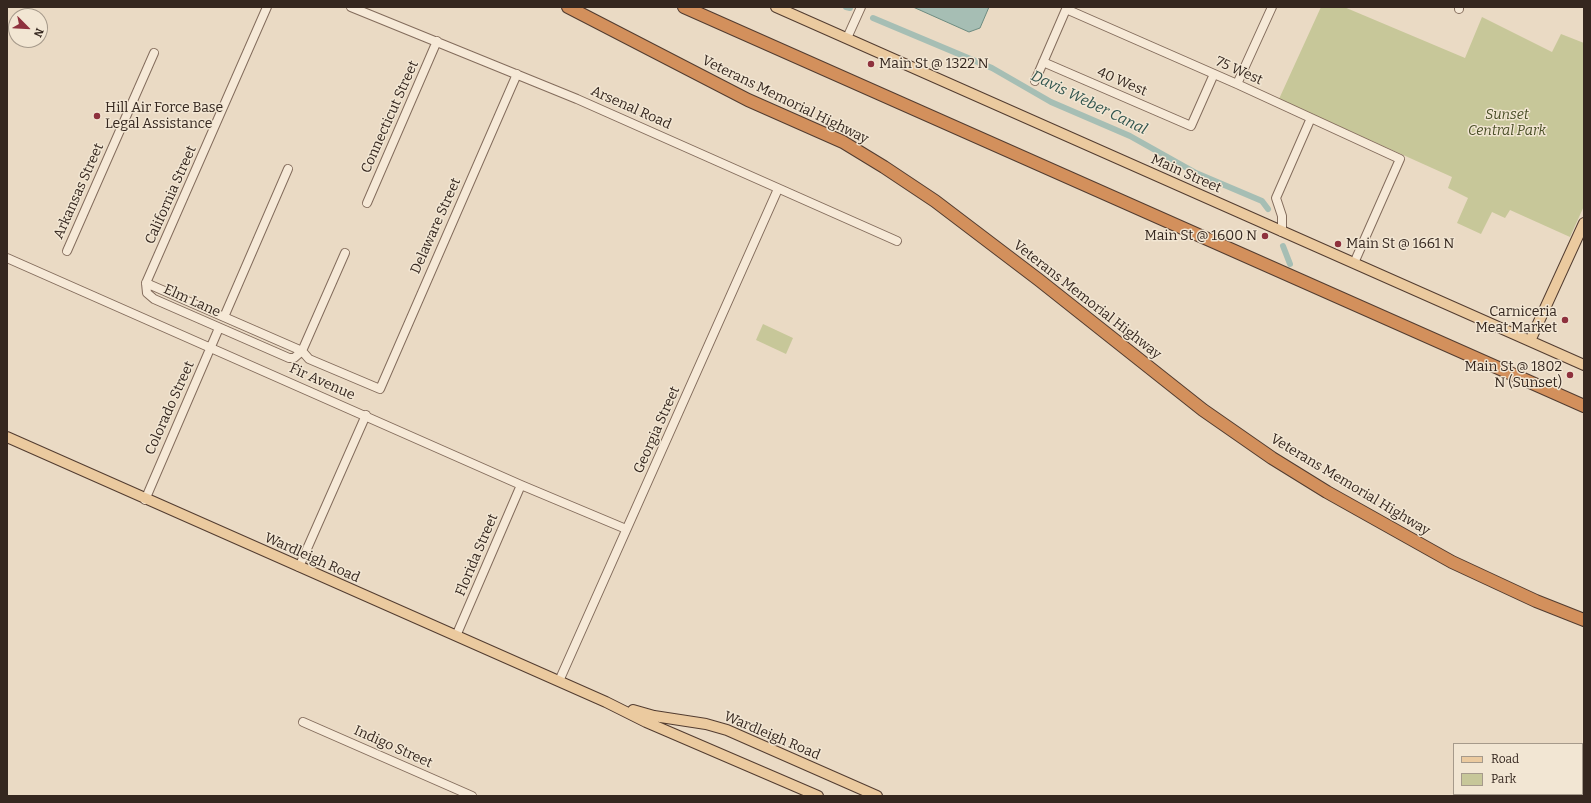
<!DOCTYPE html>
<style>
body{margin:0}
#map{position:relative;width:1591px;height:803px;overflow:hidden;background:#eadac4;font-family:Bitter,serif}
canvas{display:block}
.frame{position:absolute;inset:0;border:8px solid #35271f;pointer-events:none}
.legend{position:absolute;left:1453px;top:743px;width:130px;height:52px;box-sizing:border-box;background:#f2e6d3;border:1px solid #a69a8b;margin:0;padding:5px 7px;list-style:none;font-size:12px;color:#35271f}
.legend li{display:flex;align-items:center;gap:8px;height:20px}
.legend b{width:20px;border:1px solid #a69a8b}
.north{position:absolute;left:8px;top:8px;width:40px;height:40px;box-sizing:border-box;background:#f2e6d3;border:1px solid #a69a8b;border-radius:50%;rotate:114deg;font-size:11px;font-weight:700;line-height:16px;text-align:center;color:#35271f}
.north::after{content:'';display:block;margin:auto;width:14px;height:18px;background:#8e313d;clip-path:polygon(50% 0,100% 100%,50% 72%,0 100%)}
</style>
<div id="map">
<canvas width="1591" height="803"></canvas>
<div class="frame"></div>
<ul class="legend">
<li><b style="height:5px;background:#ebca9f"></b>Road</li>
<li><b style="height:11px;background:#c7c799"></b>Park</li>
</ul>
<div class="north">N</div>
</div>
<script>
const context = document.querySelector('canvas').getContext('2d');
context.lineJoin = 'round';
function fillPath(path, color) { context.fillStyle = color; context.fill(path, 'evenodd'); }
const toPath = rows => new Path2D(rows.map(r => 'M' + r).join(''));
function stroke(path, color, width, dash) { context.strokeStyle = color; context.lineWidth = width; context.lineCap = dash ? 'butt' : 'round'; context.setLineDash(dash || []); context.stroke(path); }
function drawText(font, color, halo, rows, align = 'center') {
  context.font = font + ' Bitter,serif'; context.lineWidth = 3; context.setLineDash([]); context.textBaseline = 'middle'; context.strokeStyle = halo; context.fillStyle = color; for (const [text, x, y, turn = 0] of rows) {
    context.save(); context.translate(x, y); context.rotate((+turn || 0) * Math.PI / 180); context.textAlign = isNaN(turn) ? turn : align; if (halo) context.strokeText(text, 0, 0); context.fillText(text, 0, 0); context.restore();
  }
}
const green = toPath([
 [1321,7,1344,7,1465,58,1482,17,1552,52,1561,34,1584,43,1584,206,1570,237,1510,210,1505,218,1492,212,1481,234,1457,223,1468,198,1448,188,1452,177,1279,99],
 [763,324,793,338,786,354,756,340]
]);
const water = toPath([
 [913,7,989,7,980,28,969,32,913,7]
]);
const canal = toPath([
 [846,7,850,8],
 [873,18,992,68,1051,102,1130,136,1196,173,1262,201,1268,209],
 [1283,246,1290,264]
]);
const minor = toPath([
 [351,7,577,99,897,241],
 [1066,9,1237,84,1400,159,1354,263],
 [1459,9,1459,7],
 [847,38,861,7],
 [1043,62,1191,126,1214,74],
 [1035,81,1067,7],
 [1237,84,1272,7],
 [367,203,437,41],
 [1282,232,1282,216,1276,198,1311,118],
 [67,251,154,53],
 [7,258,521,485,626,529],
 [146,283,302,351,309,359,380,389,517,74],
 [146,283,267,7],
 [146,283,147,293,154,299,289,358,294,358,302,351,345,253],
 [224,317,288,169],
 [145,500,219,328],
 [299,567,366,415],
 [456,636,521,485],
 [559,681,778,189],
 [303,722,472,796]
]);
const major = toPath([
 [776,7,1584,365],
 [1530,341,1584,223],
 [7,437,606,702,646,722,818,796],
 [633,710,654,716,706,724,727,730,877,796]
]);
const highway = toPath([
 [568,7,748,100,843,142,884,167,935,201,1039,280,1203,410,1272,458,1327,492,1452,562,1536,601,1584,620],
 [684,7,1584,406]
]);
const markers = [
 [871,64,4,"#8e313d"],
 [97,116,4,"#8e313d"],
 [1265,236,4,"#8e313d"],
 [1338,244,4,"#8e313d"],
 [1565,320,4,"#8e313d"],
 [1570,375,4,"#8e313d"]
];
const poiNames = [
 ["Main St @ 1322 N",879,64],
 ["Hill Air Force Base",105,108],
 ["Legal Assistance",105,124],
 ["Main St @ 1600 N",1257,236,"right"],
 ["Main St @ 1661 N",1346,244],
 ["Carniceria",1557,312,"right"],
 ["Meat Market",1557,328,"right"],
 ["Main St @ 1802",1562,367,"right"],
 ["N (Sunset)",1562,383,"right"]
];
const streetNames = [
 ["75 West",1239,71,24],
 ["40 West",1122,82,23],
 ["Veterans Memorial Highway",785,100,26],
 ["Arsenal Road",631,108,24],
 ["Connecticut Street",390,117,-66],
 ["Main Street",1186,174,24],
 ["Arkansas Street",79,191,-66],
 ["California Street",171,195,-66],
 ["Delaware Street",436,226,-66],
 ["Veterans Memorial Highway",1087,300,38],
 ["Elm Lane",192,301,24],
 ["Fir Avenue",322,382,24],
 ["Colorado Street",170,408,-66],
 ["Georgia Street",657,430,-66],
 ["Veterans Memorial Highway",1350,485,31],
 ["Florida Street",477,555,-67],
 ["Wardleigh Road",312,558,24],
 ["Wardleigh Road",772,736,23],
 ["Indigo Street",393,747,24]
];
const parkNames = [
 ["Sunset",1507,115],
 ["Central Park",1507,131]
];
const waterNames = [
 ["Davis Weber Canal",1089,103,26]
];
fillPath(green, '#c7c799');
fillPath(water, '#a6beb4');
stroke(water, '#6d8b80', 1);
stroke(canal, '#a6beb4', 6);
stroke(minor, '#836c5c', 10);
stroke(major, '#523c30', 12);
stroke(highway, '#523c30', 14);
stroke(minor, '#f6e9d7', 8);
stroke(major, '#ebca9f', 10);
stroke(highway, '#d3905c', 12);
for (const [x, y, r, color] of markers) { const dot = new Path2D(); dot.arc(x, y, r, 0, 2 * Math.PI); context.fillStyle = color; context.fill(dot); stroke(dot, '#f2e6d3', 1.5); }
drawText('14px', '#35271f', '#f2e6d3', poiNames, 'left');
drawText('14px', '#35271f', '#f2e6d3', streetNames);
drawText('italic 14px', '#4a4f27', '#f2e6d3', parkNames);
drawText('italic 15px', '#2f534d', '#f2e6d3', waterNames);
</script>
